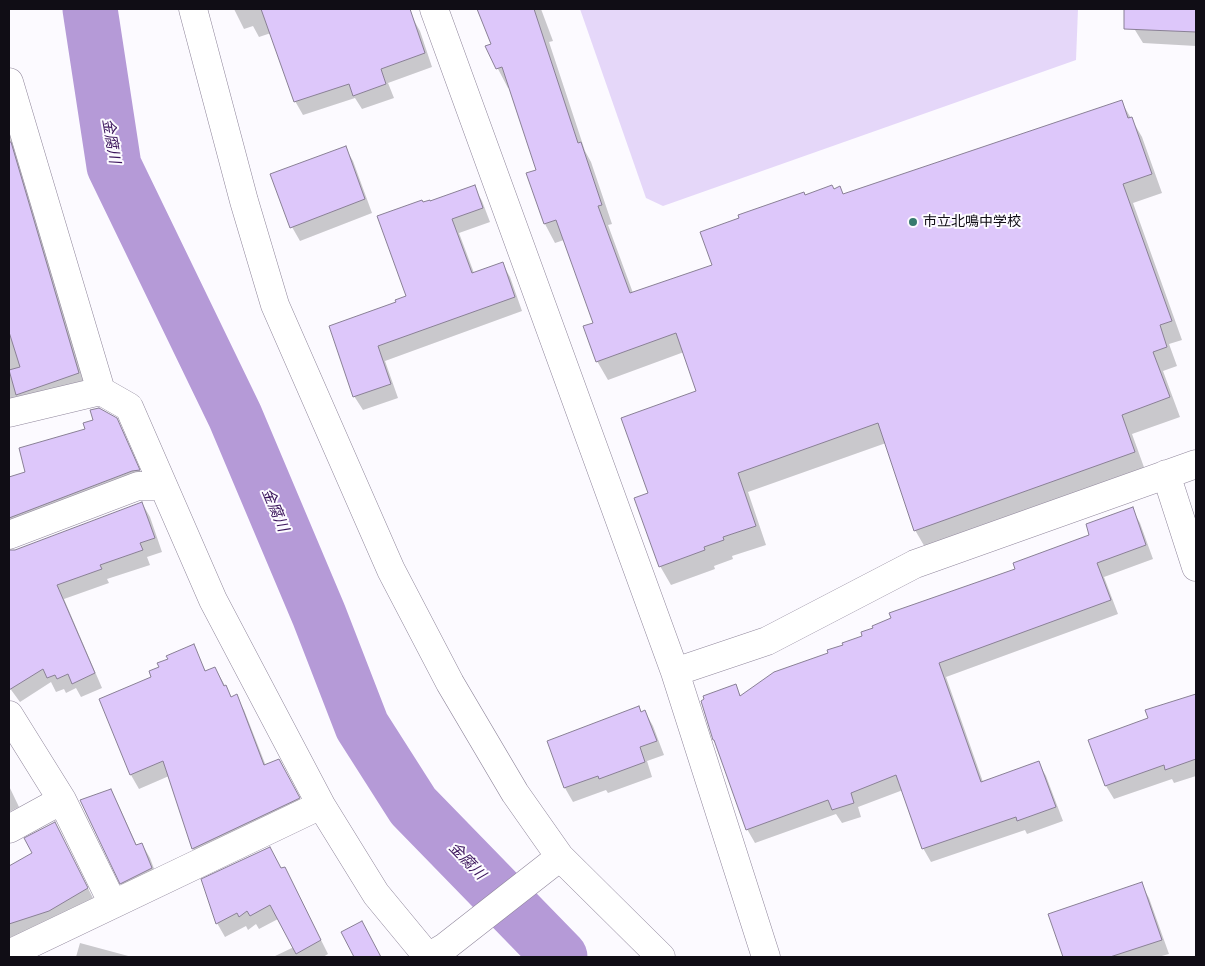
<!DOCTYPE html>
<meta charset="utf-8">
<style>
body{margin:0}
#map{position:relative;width:1205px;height:966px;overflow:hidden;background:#fcfaff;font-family:Quicksand,sans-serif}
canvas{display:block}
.frame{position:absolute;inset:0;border:10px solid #100d15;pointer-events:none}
</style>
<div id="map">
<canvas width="1205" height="966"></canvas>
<div class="frame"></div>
</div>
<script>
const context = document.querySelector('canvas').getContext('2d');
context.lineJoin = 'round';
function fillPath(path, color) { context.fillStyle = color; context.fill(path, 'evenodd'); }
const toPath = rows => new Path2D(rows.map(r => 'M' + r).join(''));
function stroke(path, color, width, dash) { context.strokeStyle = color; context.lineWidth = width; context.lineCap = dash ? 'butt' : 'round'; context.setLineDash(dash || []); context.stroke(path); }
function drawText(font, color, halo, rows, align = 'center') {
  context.font = font + ' Quicksand,"Noto Sans JP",sans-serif'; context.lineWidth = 4; context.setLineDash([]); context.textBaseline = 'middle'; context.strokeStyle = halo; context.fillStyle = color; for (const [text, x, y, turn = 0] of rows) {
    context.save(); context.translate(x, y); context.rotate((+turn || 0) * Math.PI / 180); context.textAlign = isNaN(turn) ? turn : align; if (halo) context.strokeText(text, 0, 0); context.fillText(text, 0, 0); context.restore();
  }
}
const green = toPath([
 [580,9,1078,9,1076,60,663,206,646,198]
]);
const shadow = toPath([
 [234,9,387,9,393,24,412,17,420,31,432,67,388,83,394,98,362,109,355,98,303,115,295,101,271,33,259,37,253,26,244,29],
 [479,9,541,9,553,41,549,42,585,151,591,162,612,224,608,225,633,293,713,266,805,196,834,190,844,195,1121,101,1142,137,1162,193,1133,203,1182,340,1169,344,1177,366,1163,371,1180,417,1132,434,1145,470,926,549,915,530,886,443,748,492,766,545,732,556,733,559,714,566,715,569,671,585,660,566,649,494,698,392,684,352,608,380,597,361,595,323,564,240,555,243,545,224,528,174,538,171,510,87,508,88,486,46,492,44],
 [1136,9,1196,9,1196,46,1143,43,1135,30],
 [9,126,86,387,9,401],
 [345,147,353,161,372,213,300,241,292,227],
 [474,187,482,201,490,222,459,233,474,273,502,263,510,277,522,311,385,361,398,398,363,410,354,396,397,303,408,297,423,204],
 [116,419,124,433,146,484,9,536,9,479,27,472,87,430],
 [142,503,150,517,162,552,147,557,150,565,107,579,109,583,64,599,102,688,81,697,76,688,66,693,64,689,56,692,51,682,20,702,9,687,9,551,14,551],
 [1132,509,1140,523,1153,559,1104,577,1118,614,946,677,983,782,1038,762,1046,776,1063,821,1027,834,1025,830,931,862,923,848,903,790,858,807,861,817,842,823,836,814,755,843,747,829,735,686,741,696,863,636,1091,536],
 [193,646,206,672,215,668,232,698,236,696,244,710,266,766,286,774,306,812,201,863,193,849,169,776,139,789,131,775,101,699,153,678,161,668],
 [1196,695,1196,776,1174,783,1172,779,1114,799,1106,786,1150,719,1147,711],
 [645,712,653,726,664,755,647,761,652,777,608,793,606,790,573,802,565,788,548,742],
 [9,786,19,807,9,812],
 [110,790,118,804,137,846,142,844,150,858,159,882,129,897,121,883],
 [55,823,95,902,9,955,9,867,34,853],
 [281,869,292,882,328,954,323,957,273,957,294,947,278,919,259,929,256,924,248,930,246,926,225,937,217,923],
 [1141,884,1149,898,1169,954,1158,957,1064,957,1050,915],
 [80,943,132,957,76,957]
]);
const river = toPath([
 [90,9,114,166,235,416,319,615,362,726,413,806,560,957]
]);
const building = toPath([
 [261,9,410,9,425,53,381,69,386,84,353,96,349,84,294,102,261,9],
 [477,9,534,9,578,143,581,142,602,205,598,206,630,293,712,265,700,232,739,218,738,215,804,192,805,195,832,185,834,189,840,186,843,194,1122,100,1128,118,1132,117,1152,174,1123,184,1172,321,1160,325,1167,347,1153,352,1170,397,1122,415,1135,452,914,531,878,423,738,473,756,526,723,537,724,540,704,547,705,550,659,567,634,498,648,493,621,418,696,391,676,333,596,362,583,326,593,323,556,220,544,224,526,173,536,170,502,67,496,69,485,46,491,44,477,9],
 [1124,9,1196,9,1196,32,1124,29,1124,9],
 [9,142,11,142,79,373,16,395,9,370,20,367,9,332,9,142],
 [346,146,365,199,290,228,270,174,346,146],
 [475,185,483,208,452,219,472,273,503,262,515,297,378,346,391,384,353,397,329,326,396,302,395,300,406,296,377,216,422,200,423,202,430,200,430,201,475,185],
 [99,408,117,418,140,470,132,471,9,518,9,477,25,472,19,448,85,429,83,423,93,420,90,410,99,408],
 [142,502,155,538,140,543,143,550,100,565,102,569,57,585,95,673,72,684,68,674,57,679,55,675,47,678,43,669,9,690,9,550,15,550,142,502],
 [1133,507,1146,545,1097,563,1111,600,939,663,981,782,1039,761,1056,807,1017,821,1016,817,922,849,896,775,851,793,854,803,832,810,828,800,746,830,714,740,713,740,701,701,704,699,703,696,736,684,740,696,774,672,828,653,827,650,843,645,842,643,862,636,861,632,873,628,872,626,891,618,889,613,1015,569,1013,563,1089,535,1086,524,1133,507],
 [194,644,205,671,215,667,224,686,226,685,231,697,237,694,264,765,279,759,300,798,192,849,163,761,130,775,99,699,151,677,149,671,159,667,157,663,168,659,166,656,194,644],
 [1196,694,1196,759,1165,770,1164,765,1105,786,1088,740,1148,718,1145,710,1196,694],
 [639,706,641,712,645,710,657,741,640,747,645,762,599,779,598,776,564,788,547,741,639,706],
 [111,789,136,845,142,843,152,868,120,884,80,800,111,789],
 [55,822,88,888,49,911,9,924,9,866,32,853,24,838,55,822],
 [270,847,281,868,285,867,321,940,296,954,270,905,250,916,247,911,239,917,237,913,216,924,201,879,270,847],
 [1142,882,1162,940,1110,957,1063,957,1048,914,1142,882],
 [362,921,381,957,354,957,341,932,362,921]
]);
const minor = toPath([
 [193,9,244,201,275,305,391,570,450,683,515,793,560,857,661,957],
 [434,9,675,672,766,957],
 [9,82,101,391,129,407,213,600,321,805,376,894,428,957],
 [9,413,101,391],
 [1166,474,1196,567],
 [9,535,138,486,163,486],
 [675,672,767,641,915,564,1196,464],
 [9,715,62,800,113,904],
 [9,829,62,800],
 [9,954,321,805],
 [428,957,445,947,560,857]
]);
const markers = [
 [913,222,5,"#367a6e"]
];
const poiNames = [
 ["市立北鳴中学校",923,222]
];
const waterNames = [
 ["金腐川",111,141,80],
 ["金腐川",275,510,67],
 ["金腐川",467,861,46]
];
fillPath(green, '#e5d7f9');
fillPath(shadow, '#0003');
stroke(river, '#b59ad7', 55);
fillPath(building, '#ddc7fa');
stroke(building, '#898095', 1);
stroke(minor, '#90879c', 29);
stroke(minor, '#fff', 28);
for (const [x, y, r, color] of markers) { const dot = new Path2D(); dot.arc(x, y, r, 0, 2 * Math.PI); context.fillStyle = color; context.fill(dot); stroke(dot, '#fcfaff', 2); }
drawText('14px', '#100d15', '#fcfaff', poiNames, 'left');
drawText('italic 15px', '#3a135b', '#fcfaff', waterNames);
</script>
